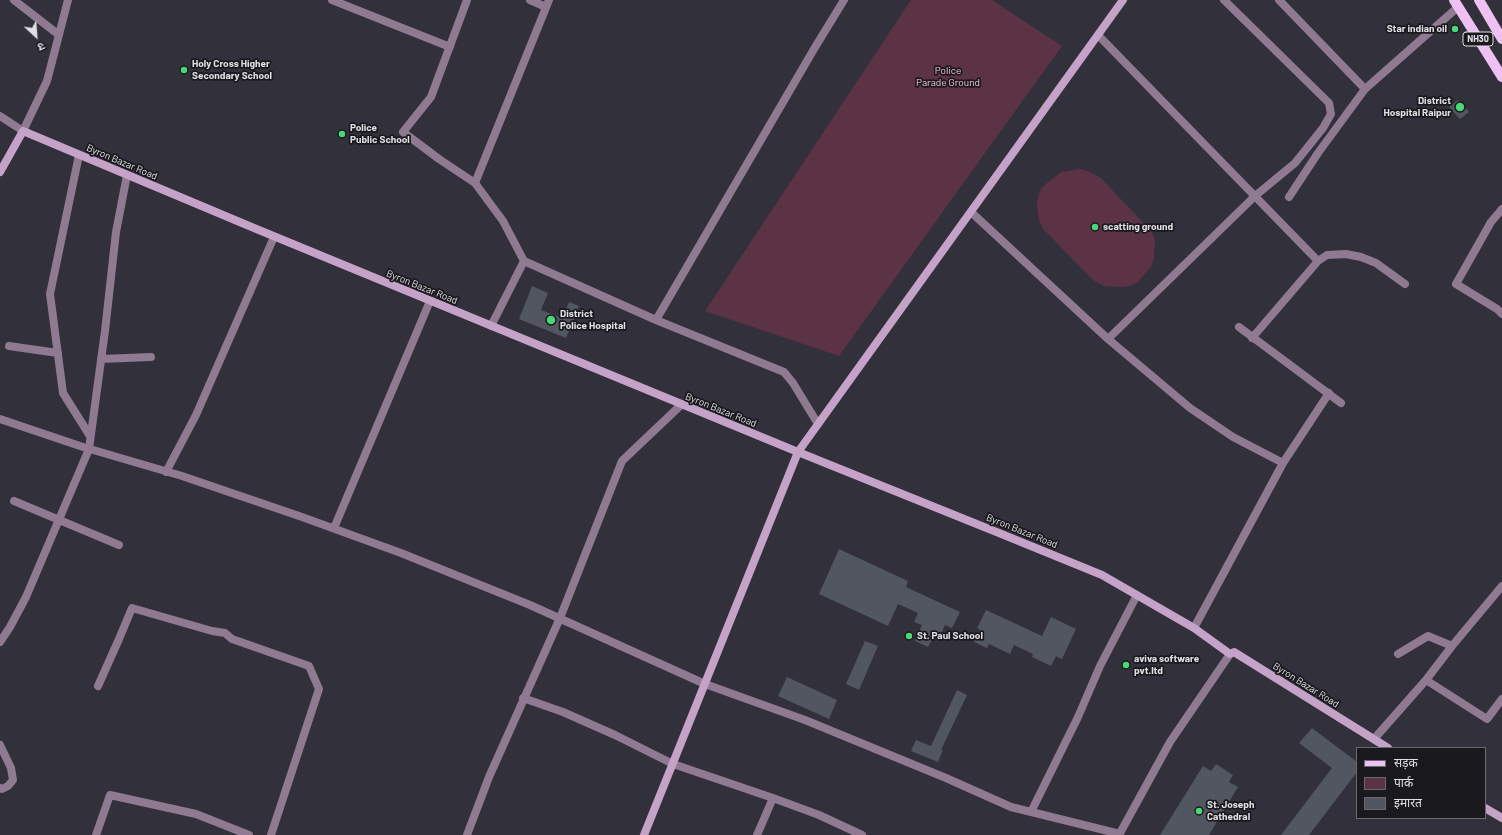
<!DOCTYPE html>
<meta charset="utf-8">
<style>
body{margin:0}
#map{position:relative;width:1502px;height:835px;overflow:hidden;background:#32303a;font-family:Barlow,"Noto Sans Devanagari",sans-serif}
canvas{display:block}
.legend{position:absolute;left:1356px;top:747px;width:130px;height:72px;box-sizing:border-box;background:#1a191d;border:1px solid #6a696d;margin:0;padding:5px 7px;list-style:none;font-size:12px;color:#e1e0e6}
.legend li{display:flex;align-items:center;gap:8px;height:20px}
.legend b{width:20px;border:1px solid #6a696d}
.north{position:absolute;left:16px;top:16px;width:40px;height:40px;-webkit-text-stroke:3px #1a191d;paint-order:stroke;rotate:154deg;font-size:11px;font-weight:700;line-height:16px;text-align:center;color:#e1e0e6}
.north::after{content:'';display:block;margin:auto;width:14px;height:18px;background:#e1e0e6;clip-path:polygon(50% 0,100% 100%,50% 72%,0 100%)}
</style>
<div id="map">
<canvas width="1502" height="835"></canvas>
<ul class="legend">
<li><b style="height:5px;background:#eec1f2"></b>सड़क</li>
<li><b style="height:11px;background:#5c3245"></b>पार्क</li>
<li><b style="height:11px;background:#515661"></b>इमारत</li>
</ul>
<div class="north">उ</div>
</div>
<script>
const context = document.querySelector('canvas').getContext('2d');
context.lineJoin = 'round';
function fillPath(path, color) { context.fillStyle = color; context.fill(path, 'evenodd'); }
const toPath = rows => new Path2D(rows.map(r => 'M' + r).join(''));
function stroke(path, color, width, dash) { context.strokeStyle = color; context.lineWidth = width; context.lineCap = dash ? 'butt' : 'round'; context.setLineDash(dash || []); context.stroke(path); }
function drawText(font, color, halo, rows, align = 'center') {
  context.font = font + ' Barlow,sans-serif'; context.lineWidth = 3.5; context.setLineDash([]); context.textBaseline = 'middle'; context.strokeStyle = halo; context.fillStyle = color; for (const [text, x, y, turn = 0] of rows) {
    context.save(); context.translate(x, y); context.rotate((+turn || 0) * Math.PI / 180); context.textAlign = isNaN(turn) ? turn : align; if (halo) context.strokeText(text, 0, 0); context.fillText(text, 0, 0); context.restore();
  }
}
const green = toPath([
 [911,0,992,0,1062,46,839,356,705,311],
 [1080,169,1088,171,1101,178,1152,232,1155,240,1154,258,1151,267,1138,282,1130,286,1120,287,1104,286,1093,280,1043,229,1039,220,1037,207,1038,196,1042,187,1061,172]
]);
const building = toPath([
 [1458,100,1469,112,1460,119,1449,107],
 [532,286,548,293,541,310,562,318,569,302,579,306,566,338,519,319],
 [839,549,908,581,906,587,960,612,952,628,945,625,941,634,936,632,928,647,915,641,922,625,914,622,918,613,898,604,888,626,819,594],
 [986,610,1042,636,1051,617,1076,629,1062,659,1056,656,1051,666,1032,657,1033,654,1014,645,1010,654,989,644,987,648,974,642,980,629,977,628],
 [865,641,878,646,859,690,846,684],
 [787,677,837,700,829,719,778,696],
 [957,690,967,695,941,750,943,750,938,762,911,751,916,740,931,746],
 [1312,728,1357,762,1357,772,1309,835,1281,835,1332,768,1299,743],
 [1216,764,1233,775,1229,782,1238,787,1209,835,1160,835,1203,766,1211,771]
]);
const street = toPath([
 [14,0,59,35],
 [332,0,450,47],
 [467,0,431,97,403,132,439,159,475,183,549,0],
 [530,0,546,7],
 [1279,0,1365,89],
 [1098,35,1318,261],
 [0,116,23,131,47,81,68,0],
 [79,155,50,294,63,393,90,436],
 [475,183,503,221,524,261,656,320,784,372,793,383,818,424],
 [1289,197,1318,153,1365,89,1458,7],
 [1502,209,1491,222,1456,284,1497,309,1502,314],
 [971,212,1108,339,1190,408,1233,437,1283,463],
 [656,320,814,49,844,0],
 [491,326,524,261],
 [1239,327,1341,403],
 [1252,338,1318,261,1327,255,1346,254,1361,257,1376,263,1405,284],
 [1108,339,1255,196,1295,163,1323,128,1331,114,1329,103,1224,0],
 [9,346,58,353],
 [101,359,151,357],
 [0,419,83,447,182,476,302,517,401,553,530,605,705,684,805,720,946,778,1011,807,1120,834],
 [166,472,196,415,274,237],
 [14,501,119,545],
 [334,528,430,301],
 [1194,628,1283,463,1329,393],
 [0,642,10,627,26,597,89,449,105,331,116,232,127,175],
 [1398,654,1428,636,1452,646],
 [1426,680,1487,719,1502,699],
 [98,686,119,639,132,608,212,631,225,633,232,639,309,666,319,689,271,835],
 [523,698,563,712,615,735,673,764,773,798,819,815,862,835],
 [1374,739,1426,680,1452,646,1502,586],
 [0,745,11,768,13,780,8,786,2,789,0,788],
 [1031,812,1078,717,1100,666,1137,595],
 [96,835,110,795,196,814,249,835],
 [467,835,489,777,560,618,622,461,682,404],
 [757,835,773,798],
 [1119,835,1170,742,1230,654]
]);
const secondary = toPath([
 [0,172,23,131,254,228,798,452,999,533,1102,575,1194,628,1230,654,1234,652,1388,748],
 [1485,808,1502,818],
 [644,835,798,452,1123,0]
]);
const primary = toPath([
 [1454,0,1502,77],
 [1479,0,1502,39]
]);
const markers = [
 [1455,29,4,"#49d778"],
 [184,70,4,"#49d778"],
 [1460,107,5,"#49d778"],
 [342,134,4,"#49d778"],
 [1095,227,4,"#49d778"],
 [551,320,5,"#49d778"],
 [909,636,4,"#49d778"],
 [1126,665,4,"#49d778"],
 [1199,811,4,"#49d778"]
];
const shields = [
 [1478,39,30]
];
const shieldNames = [
 ["NH30",1478,39]
];
const poiNames = [
 ["Star indian oil",1447,29,"right"],
 ["Holy Cross Higher",192,64],
 ["Secondary School",192,76],
 ["District",1451,101,"right"],
 ["Hospital Raipur",1451,113,"right"],
 ["Police",350,128],
 ["Public School",350,140],
 ["scatting ground",1103,227],
 ["District",560,314],
 ["Police Hospital",560,326],
 ["St. Paul School",917,636],
 ["aviva software",1134,659],
 ["pvt.ltd",1134,671],
 ["St. Joseph",1207,805],
 ["Cathedral",1207,817]
];
const parkNames = [
 ["Police",948,71],
 ["Parade Ground",948,83]
];
const streetNames = [
 ["Byron Bazar Road",122,162,23],
 ["Byron Bazar Road",422,287,22],
 ["Byron Bazar Road",721,410,22],
 ["Byron Bazar Road",1022,531,22],
 ["Byron Bazar Road",1306,685,32]
];
fillPath(green, '#5c3245');
fillPath(building, '#515661');
stroke(street, '#8f7a91', 8);
stroke(secondary, '#c5a2c8', 8);
stroke(primary, '#eec1f2', 10);
for (const [x, y, r, color] of markers) { const dot = new Path2D(); dot.arc(x, y, r, 0, 2 * Math.PI); context.fillStyle = color; context.fill(dot); stroke(dot, '#1a191d', 1.5); }
for (const [x, y, w] of shields) { const box = new Path2D(); box.roundRect(x - w / 2, y - 7, w, 14, 3); context.fillStyle = '#1a191d'; context.fill(box); stroke(box, '#e1e0e6', 1); }
drawText('bold 9px', '#e1e0e6', null, shieldNames);
drawText('bold 10px', '#e1e0e6', '#1a191d', poiNames, 'left');
drawText('10px', '#fdc0d9', '#1a191d', parkNames);
drawText('10px', '#e1e0e6', '#1a191d', streetNames);
</script>
